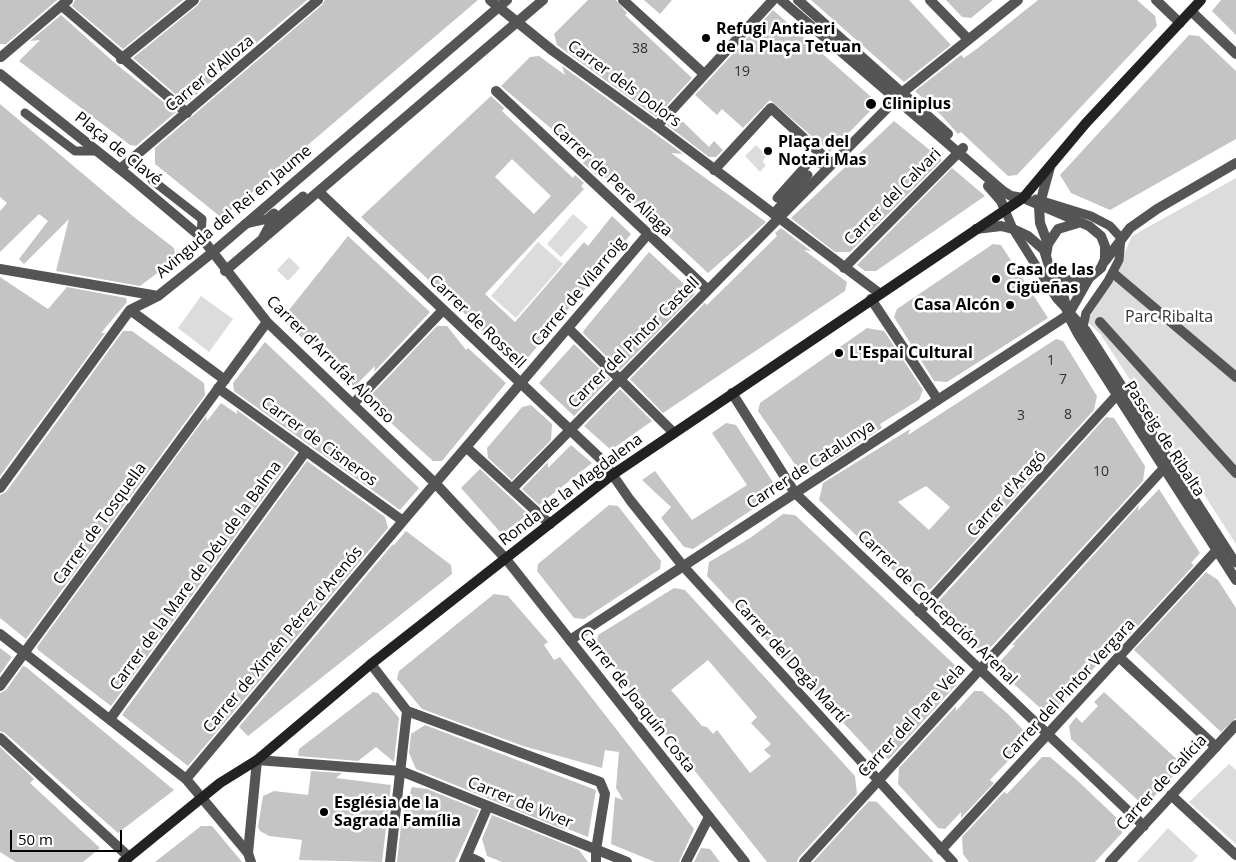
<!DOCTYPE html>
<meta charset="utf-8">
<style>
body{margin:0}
#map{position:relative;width:1236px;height:862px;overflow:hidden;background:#fff;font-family:"Open Sans",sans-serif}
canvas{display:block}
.scale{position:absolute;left:10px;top:830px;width:112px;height:22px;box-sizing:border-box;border:2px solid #000;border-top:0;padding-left:6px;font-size:15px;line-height:18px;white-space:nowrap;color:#000;-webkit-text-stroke:4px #fff;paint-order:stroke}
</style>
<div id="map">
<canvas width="1236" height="862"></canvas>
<div class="scale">50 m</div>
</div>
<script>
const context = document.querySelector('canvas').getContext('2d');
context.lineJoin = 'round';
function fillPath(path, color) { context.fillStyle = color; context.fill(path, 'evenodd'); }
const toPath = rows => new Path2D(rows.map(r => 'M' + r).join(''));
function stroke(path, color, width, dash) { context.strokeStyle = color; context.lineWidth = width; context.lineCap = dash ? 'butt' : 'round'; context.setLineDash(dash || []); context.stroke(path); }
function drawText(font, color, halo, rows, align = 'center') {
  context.font = font + ' "Open Sans",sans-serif'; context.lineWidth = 5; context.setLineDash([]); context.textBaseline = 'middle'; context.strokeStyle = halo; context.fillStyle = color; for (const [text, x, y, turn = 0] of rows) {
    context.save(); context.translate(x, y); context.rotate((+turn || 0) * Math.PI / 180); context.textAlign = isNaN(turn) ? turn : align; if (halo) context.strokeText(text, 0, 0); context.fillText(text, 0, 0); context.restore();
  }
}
const green = toPath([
 [756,145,766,155,763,162,766,165,760,172,745,156],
 [1236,178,1236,544,1101,335,1087,321,1111,284,1132,236],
 [573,214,588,227,561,257,547,244],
 [538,242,563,264,516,318,491,296],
 [289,257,300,268,288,281,277,270],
 [201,296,233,319,209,352,178,328],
 [1229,764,1236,770,1236,844,1189,802],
 [1168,828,1198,856,1192,862,1137,862]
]);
const building = toPath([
 [0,0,57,0,6,44,0,44],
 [75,0,183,0,123,49,72,6],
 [201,0,307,0,186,103,133,58,198,5],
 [325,0,478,0,222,218,155,164,155,148,322,5],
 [588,0,616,0,627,13,625,15,692,78,656,117,557,45,554,34],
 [644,0,672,0,660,14],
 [811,0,909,0,951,45,904,82],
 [946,0,993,0,971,18,962,17],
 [1038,0,1137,0,1155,16,1157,26,1017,175,1008,176,961,132,958,134,942,116,915,91,961,55,964,58,978,48],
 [1221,0,1236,0,1236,35,1212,11],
 [773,10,878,103,830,152,770,100,743,128,722,109,717,115,695,95],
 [61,15,116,64,176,112,136,146,130,145,19,61,40,40,30,41],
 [1189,35,1199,36,1236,71,1236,139,1110,210,1071,193,1060,175],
 [539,56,565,75,562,66,653,132,683,154,671,153,766,222,708,273,599,172,596,175,594,173,583,163,586,159,566,141,501,86,530,57],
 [491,96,504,108,502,111,573,178,575,175,584,183,581,186,584,189,485,294,515,322,584,242,588,246,612,216,631,234,521,366,361,217],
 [512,159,551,196,534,214,495,177],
 [0,104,134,217,174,248,176,259,140,286,56,271,69,219,24,264,19,259,48,221,39,214,0,252,0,211,7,203,0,197],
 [676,115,709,147,714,141,723,150,716,157,709,157,667,125],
 [894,121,942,160,850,252,835,252,791,218],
 [952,168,985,196,876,271,865,271,857,265],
 [781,228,811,251,804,250,847,282,845,291,663,413,630,379,705,303,707,305,777,236,775,233],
 [348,236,430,312,374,372,375,366,354,387,286,323,285,315],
 [993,244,1001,245,1048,318,947,382,934,381,894,317,897,309],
 [649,252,695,294,620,370,583,333,584,330],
 [0,277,48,309,67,287,126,298,127,302,101,333,105,333,0,476],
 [437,326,447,326,466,350,468,348,506,383,442,461,433,461,370,404,371,395],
 [867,328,884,331,923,390,919,400,880,424,882,428,827,464,829,458,806,474,801,473,758,411,760,403],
 [123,331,132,331,204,383,205,395,26,639,0,618,0,495,6,492],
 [1056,339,1063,341,1097,396,1094,410,931,589,916,592,819,500,823,483,910,429,908,435],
 [926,486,950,507,929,530,898,502],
 [265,342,419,488,400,510,234,391,233,383],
 [574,344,610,379,574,416,539,383],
 [620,389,652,421,611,450,584,426],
 [221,403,237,414,237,410,296,453,111,706,38,650,37,647,206,416,207,421],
 [531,405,552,424,551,440,512,480,488,458,487,448,522,407],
 [1106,417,1114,418,1145,466,1143,481,991,647,976,648,937,612,937,603],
 [726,423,736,425,776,487,774,495,693,549,684,547,661,518,671,507,642,480,655,471,692,520,747,485,712,433],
 [571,445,592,463,539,505,522,489,548,462,548,468],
 [307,461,385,517,388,528,188,766,122,715],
 [480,469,528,514,502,534,461,488],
 [1159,489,1200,553,1191,563,1194,565,1124,641,1122,638,1049,716,995,667,1015,645,1012,645,1139,505,1138,511],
 [609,505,618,506,661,561,660,569,584,619,574,618,537,571,538,564],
 [783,514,795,515,958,668,957,684,889,759,875,757,707,576,709,562,750,538],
 [406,531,451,565,452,574,248,736,239,727,393,544,393,546],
 [1206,572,1218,580,1236,608,1236,718,1221,732,1134,650],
 [674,588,685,590,855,776,857,794,799,857,797,862,767,862,596,646,598,635],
 [708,660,757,717,751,723,771,744,764,750,771,756,750,773,717,730,713,734,707,727,702,726,671,690],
 [494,594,508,596,548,642,544,645,554,660,560,657,694,829,679,862,655,862,611,844,615,797,623,800,616,788,619,752,605,750,602,768,523,746,422,709,397,679,399,671],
 [0,648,12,657,0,674],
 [23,666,26,667,174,790,118,833,5,733,0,731,0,693,6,690],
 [974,691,982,691,1009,715,1025,732,1026,742,990,780,994,783,961,818,961,812,945,829,938,828,898,784,899,768,956,706,956,711],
 [373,692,378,693,399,718,394,762,376,747,358,761,298,756,299,749],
 [1104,692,1183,765,1148,803,1142,804,1071,739,1069,726,1076,717,1082,723,1098,706,1094,702],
 [425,725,596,790,588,837,563,827,565,830,416,769,409,753,411,734],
 [0,747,34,779,30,783,100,848,83,862,16,862,0,852],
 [1042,757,1050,757,1079,782,1122,823,1122,833,1095,862,969,862,963,854,962,837,1004,792,1007,794],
 [311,771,342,773,336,778,391,785,382,862,299,860,302,840,269,836,260,831,258,827,263,796,274,791,308,795],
 [412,787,427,789,479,810,455,862,397,862,402,817],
 [869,801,877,802,934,862,813,862],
 [492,815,579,850,588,862,502,862,487,856,482,839],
 [201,826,212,826,242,862,155,862],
 [701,848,710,849,720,862,694,862]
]);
const service = toPath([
 [25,113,75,151,96,151],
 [152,180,202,219,201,237],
 [777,198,811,160,829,167],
 [1036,199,1091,216,1110,226,1121,238,1119,260,1108,281,1086,313,1083,327],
 [1005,210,1013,229,1057,299,1086,330,1236,563],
 [773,214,808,175],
 [245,224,267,219,274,213],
 [263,237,270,224,303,196]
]);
const pedestrian = toPath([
 [319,192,356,227],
 [1113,273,1236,377],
 [1100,322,1236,473],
 [1119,657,1216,747],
 [1171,795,1236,855],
 [248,853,257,760,401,771]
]);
const minor = toPath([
 [490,0,553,51,657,126,879,293],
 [623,0,704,74],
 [781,0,1003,191,1011,196,1023,198],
 [798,0,948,134],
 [930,0,968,39],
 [1156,0,1180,23],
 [62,6,187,113],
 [1191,11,1236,54],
 [1,57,68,0],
 [121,59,194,0],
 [0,74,131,178,201,237,267,322,435,483,506,559],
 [496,91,708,290],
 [657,126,773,0],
 [120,169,318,0],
 [714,170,771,108,832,164],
 [988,186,1001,201,1005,210],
 [356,227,603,461,630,500,683,566,953,862],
 [844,268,963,148],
 [0,269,158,296],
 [225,271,543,0],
 [871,299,938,400],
 [130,310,225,380],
 [568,328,674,433],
 [218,388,403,521],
 [732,393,795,493,1144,826],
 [353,404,443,310],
 [466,447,550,524],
 [0,488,130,310,158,296,213,252,507,0],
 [512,489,903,92,1018,0],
 [919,612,1117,395],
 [0,634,186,779,248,853,251,862],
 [570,640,1068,315,1089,278],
 [371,664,407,711,600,782,605,794,596,850,596,862],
 [0,686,267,322],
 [110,719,306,451],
 [0,738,129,857],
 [401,771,627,862],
 [186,779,403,521,648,234],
 [941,850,1217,550],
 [467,856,480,862],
 [390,862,407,711],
 [464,862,488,806],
 [686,862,709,817],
 [804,862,1164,468],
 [1110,862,1236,725]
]);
const tertiary = toPath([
 [1023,198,1089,226,1101,236,1105,246,1105,259,1101,268,1089,278,1071,281,1062,278,1051,267],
 [976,229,1001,226,1013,229,1028,236,1044,250,1052,276,1063,294,1068,315,1078,334,1236,580],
 [1048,244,1058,229,1078,223],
 [1046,255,1048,244,1040,223,1039,207,1050,167],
 [1105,261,1130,228,1157,209,1236,163],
 [506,559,745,862]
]);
const secondary = toPath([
 [123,862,220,783,257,760,371,664,612,475,1023,198,1086,123,1201,0]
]);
const markers = [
 [706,38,5,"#000"],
 [871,104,6,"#000"],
 [768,151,5,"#000"],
 [996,279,5,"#000"],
 [1010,305,5,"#000"],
 [839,353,5,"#000"],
 [324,812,5,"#000"]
];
const numberNames = [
 ["38",640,49],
 ["19",742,72],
 ["1",1051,361],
 ["7",1063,380],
 ["8",1068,415],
 ["3",1021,416],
 ["10",1101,472]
];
const poiNames = [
 ["Refugi Antiaeri",716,29],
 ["de la Plaça Tetuan",716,47],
 ["Cliniplus",882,104],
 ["Plaça del",778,142],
 ["Notari Mas",778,160],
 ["Casa de las",1006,270],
 ["Cigüeñas",1006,288],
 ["Casa Alcón",1000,305,"right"],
 ["L'Espai Cultural",849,353],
 ["Església de la",334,803],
 ["Sagrada Família",334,821]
];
const streetNames = [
 ["Carrer d'Alloza",210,74,-40],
 ["Carrer dels Dolors",624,84,36],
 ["Plaça de Clavé",118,149,39],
 ["Carrer de Pere Aliaga",612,180,43],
 ["Carrer del Calvari",893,197,-45],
 ["Avinguda del Rei en Jaume",234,212,-40],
 ["Carrer de Vilarroig",579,292,-50],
 ["Carrer de Rossell",477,322,44],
 ["Carrer del Pintor Castell",634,343,-45],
 ["Carrer d'Arrufat Alonso",330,360,45],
 ["Passeig de Ribalta",1164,439,57],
 ["Carrer de Cisneros",319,442,36],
 ["Carrer de Catalunya",811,465,-33],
 ["Ronda de la Magdalena",571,490,-37],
 ["Carrer d'Aragó",1007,494,-48],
 ["Carrer de Tosquella",100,524,-54],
 ["Carrer de la Mare de Déu de la Balma",196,576,-54],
 ["Carrer de Concepción Arenal",937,608,44],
 ["Carrer de Ximén Pérez d'Arenós",283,640,-50],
 ["Carrer del Degà Martí",790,661,48],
 ["Carrer del Pintor Vergara",1069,690,-47],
 ["Carrer de Joaquín Costa",637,701,52],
 ["Carrer del Pare Vela",912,721,-47],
 ["Carrer de Galícia",1162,783,-47],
 ["Carrer de Viver",520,803,22]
];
const parkNames = [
 ["Parc Ribalta",1169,317]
];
fillPath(green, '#dcdcdc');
fillPath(building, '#c4c4c4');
stroke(service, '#555', 9);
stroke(pedestrian, '#555', 10);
stroke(minor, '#555', 10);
stroke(tertiary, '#555', 10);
stroke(secondary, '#222', 10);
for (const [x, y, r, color] of markers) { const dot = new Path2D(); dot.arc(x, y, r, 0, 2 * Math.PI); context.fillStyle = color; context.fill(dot); stroke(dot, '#fff', 2); }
drawText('14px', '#313131', null, numberNames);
drawText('bold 16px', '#000', '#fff', poiNames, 'left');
drawText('16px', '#000', '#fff', streetNames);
drawText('16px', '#333', '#fff', parkNames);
</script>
